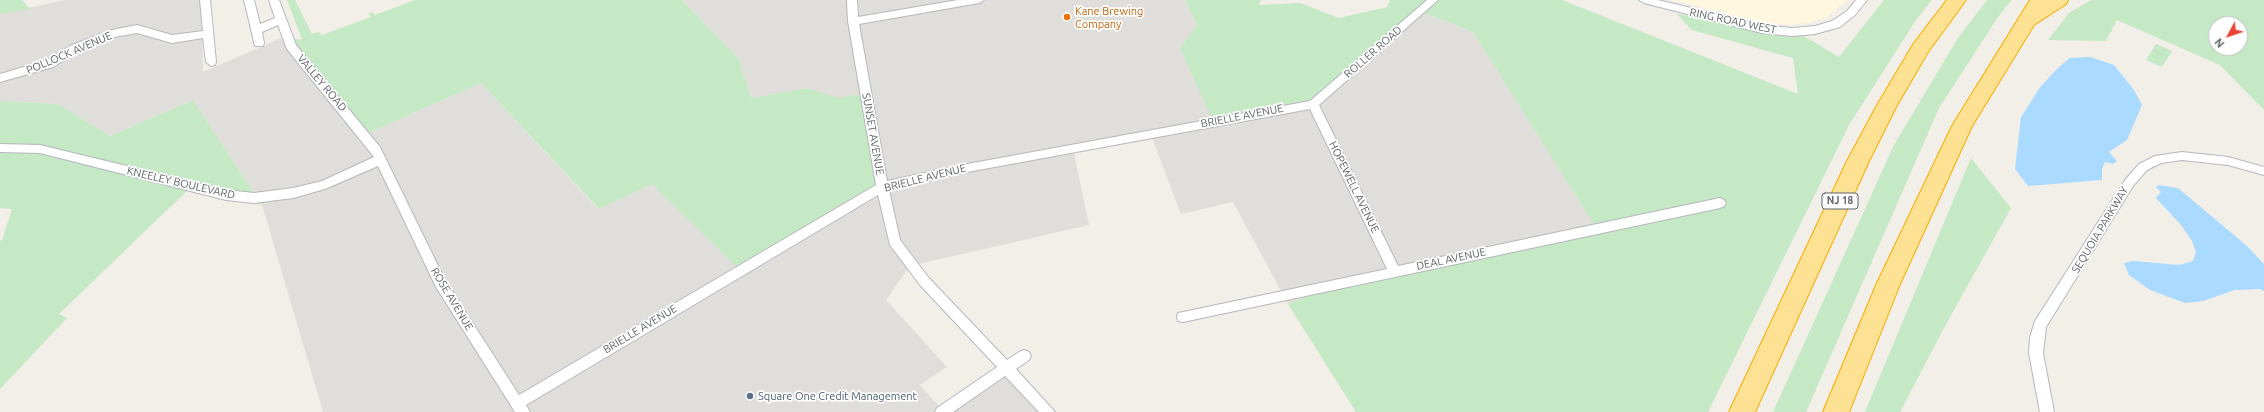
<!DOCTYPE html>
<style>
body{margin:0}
#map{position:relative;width:2264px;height:412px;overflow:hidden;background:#f1efe8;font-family:Ubuntu,sans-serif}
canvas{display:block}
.north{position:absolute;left:2208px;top:16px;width:40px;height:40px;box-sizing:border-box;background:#fff;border:1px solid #bfc1c3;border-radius:50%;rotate:230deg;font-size:11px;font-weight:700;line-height:16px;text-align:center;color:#5f6368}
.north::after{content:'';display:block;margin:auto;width:14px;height:18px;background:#ea4335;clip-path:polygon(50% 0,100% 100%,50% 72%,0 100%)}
</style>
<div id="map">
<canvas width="2264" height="412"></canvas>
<div class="north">N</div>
</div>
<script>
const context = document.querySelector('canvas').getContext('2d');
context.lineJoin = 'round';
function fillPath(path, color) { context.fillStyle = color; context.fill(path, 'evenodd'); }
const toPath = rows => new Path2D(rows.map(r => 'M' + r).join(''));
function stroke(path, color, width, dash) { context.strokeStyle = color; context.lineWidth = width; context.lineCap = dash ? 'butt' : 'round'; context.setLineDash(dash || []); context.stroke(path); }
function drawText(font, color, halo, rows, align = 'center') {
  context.font = font + ' Ubuntu,sans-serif'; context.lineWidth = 3.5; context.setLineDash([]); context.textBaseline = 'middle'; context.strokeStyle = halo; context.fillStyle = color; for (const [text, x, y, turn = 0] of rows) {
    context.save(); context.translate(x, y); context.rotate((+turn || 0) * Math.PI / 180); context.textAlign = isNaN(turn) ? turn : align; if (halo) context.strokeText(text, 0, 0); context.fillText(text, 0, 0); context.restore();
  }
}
const commercial = toPath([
 [1672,0,1847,0,1827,17,1809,23,1788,25,1762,22]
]);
const industrial = toPath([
 [65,0,202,0,203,72,286,36,364,135,481,83,598,209,652,184,742,271,865,94,838,99,807,88,751,98,739,59,682,0,1185,0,1197,25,1180,48,1421,12,1473,32,1594,224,1305,297,1288,304,1233,202,1181,214,1151,135,1073,149,1089,225,910,266,886,300,947,367,920,385,944,412,323,412,262,205,193,100,110,136,58,104,0,101,0,14],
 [1005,368,1047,412,945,412]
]);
const green = toPath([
 [0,0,22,0,30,9,0,14],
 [287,0,295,0,312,34,319,32,322,35,371,17,369,14,371,12,375,15,415,0,682,0,739,59,751,98,807,88,838,98,865,94,881,184,741,271,652,184,599,209,481,83,364,135,286,36,298,40,302,39],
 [1185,0,1261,0,1259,5,1300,3,1339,18,1387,7,1390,0,1562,0,1798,94,1793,58,1692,30,1677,14,1802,35,1839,57,1884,0,1932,0,1916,20,1849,125,1708,412,1356,412,1288,304,1305,297,1593,223,1473,32,1421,12,1318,98,1213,121,1180,48,1197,25],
 [1987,0,2012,0,2000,14,1939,108,1806,412,1773,412,1894,145,1958,38],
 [2091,0,2264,0,2264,110,2220,65,2117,20,2106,41,2048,40,2069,13],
 [2216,24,2240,24,2240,48,2216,48],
 [2156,44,2172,51,2162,67,2146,60],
 [193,100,262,205,191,187,59,314,67,318,0,389,0,240,2,241,12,209,0,208,0,101,58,104,110,136],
 [1971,158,2011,208,1945,326,1900,412,1865,412]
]);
const water = toPath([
 [2090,57,2114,65,2134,90,2142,105,2127,140,2109,152,2117,161,2113,164,2105,162,2102,169,2102,180,2028,186,2015,169,2021,117,2041,86,2059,67,2070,58],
 [2159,185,2178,188,2247,246,2264,264,2264,291,2260,289,2235,290,2203,301,2185,303,2150,290,2129,275,2124,263,2133,261,2179,265,2193,261,2196,252,2192,241,2181,225,2156,198,2161,192,2156,187]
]);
const minor = toPath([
 [200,0,210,0,216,62,215,65,211,66,206,62,203,38,172,43,137,33,114,37,80,51,53,67,0,82,0,74,45,61,72,45,112,30,137,25,172,35,203,31,200,0],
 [244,0,254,0,260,24,275,18,269,0,279,0,296,45,380,147,445,280,519,395,876,185,848,21,847,0,857,0,858,17,958,0,984,0,979,3,859,24,887,181,962,165,1310,101,1427,0,1438,0,1319,105,1398,266,1720,198,1724,200,1726,203,1724,206,1720,208,1183,322,1178,321,1177,317,1178,313,1183,312,1387,269,1310,109,962,173,889,190,900,240,928,277,1007,360,1019,352,1024,350,1029,352,1031,356,1029,360,1016,369,1055,412,1039,412,1005,376,953,412,935,412,937,408,997,367,920,285,890,245,878,195,526,405,530,412,515,412,436,287,378,166,325,189,293,198,254,203,226,200,40,153,0,152,0,144,40,145,226,190,254,193,293,188,322,181,374,157,287,49,278,25,262,32,264,43,263,46,255,46,244,0],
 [1639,0,1658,0,1762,25,1792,28,1815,26,1832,21,1847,11,1856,0,1867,0,1855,15,1840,27,1815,34,1792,36,1762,33,1644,3,1639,0],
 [2182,152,2228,157,2264,167,2264,175,2228,165,2182,160,2161,163,2147,170,2133,186,2046,327,2043,353,2054,412,2040,412,2029,353,2030,337,2035,321,2125,180,2139,164,2155,156,2182,152]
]);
const motorway = toPath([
 [1947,0,1966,0,1928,52,1896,107,1869,161,1755,412,1729,412,1847,161,1876,107,1914,43,1947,0],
 [2030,0,2068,0,2066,4,2034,25,1972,126,1900,284,1849,412,1823,412,1877,283,1952,126,2030,0]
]);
const markers = [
 [1067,17,4,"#e8710a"],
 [750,396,4,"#5c6f8a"]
];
const shields = [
 [1840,201,36]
];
const shieldNames = [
 ["NJ 18",1840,201]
];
const foodNames = [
 ["Kane Brewing",1075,11],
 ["Company",1075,24]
];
const streetNames = [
 ["RING ROAD WEST",1733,21,12],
 ["ROLLER ROAD",1373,52,-41],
 ["POLLOCK AVENUE",69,53,-23],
 ["VALLEY ROAD",322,83,50],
 ["BRIELLE AVENUE",1242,116,-11],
 ["SUNSET AVENUE",873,134,80],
 ["BRIELLE AVENUE",925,178,-14],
 ["KNEELEY BOULEVARD",181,183,13],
 ["HOPEWELL AVENUE",1354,187,64],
 ["SEQUOIA PARKWAY",2100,230,-59],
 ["DEAL AVENUE",1451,259,-12],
 ["ROSE AVENUE",452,299,59],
 ["BRIELLE AVENUE",640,329,-31]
];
const serviceNames = [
 ["Square One Credit Management",758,396]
];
fillPath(commercial, '#fef7e0');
fillPath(industrial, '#e0deda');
fillPath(green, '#c5e8c5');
fillPath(water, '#aadaff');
stroke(minor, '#b5b8bc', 2);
stroke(motorway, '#f9ab00', 2);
fillPath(minor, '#fff');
fillPath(motorway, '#fde293');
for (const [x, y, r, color] of markers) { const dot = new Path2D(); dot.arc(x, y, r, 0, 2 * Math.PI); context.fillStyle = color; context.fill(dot); stroke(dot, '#fff', 1.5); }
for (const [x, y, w] of shields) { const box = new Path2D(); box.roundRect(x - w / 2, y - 8, w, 16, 3); context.fillStyle = '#fff'; context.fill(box); stroke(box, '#5f6368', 1); }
drawText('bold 10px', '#5f6368', null, shieldNames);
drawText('11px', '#c56008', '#fff', foodNames, 'left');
drawText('11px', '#5f6368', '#fff', streetNames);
drawText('11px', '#4e5e75', '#fff', serviceNames, 'left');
</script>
